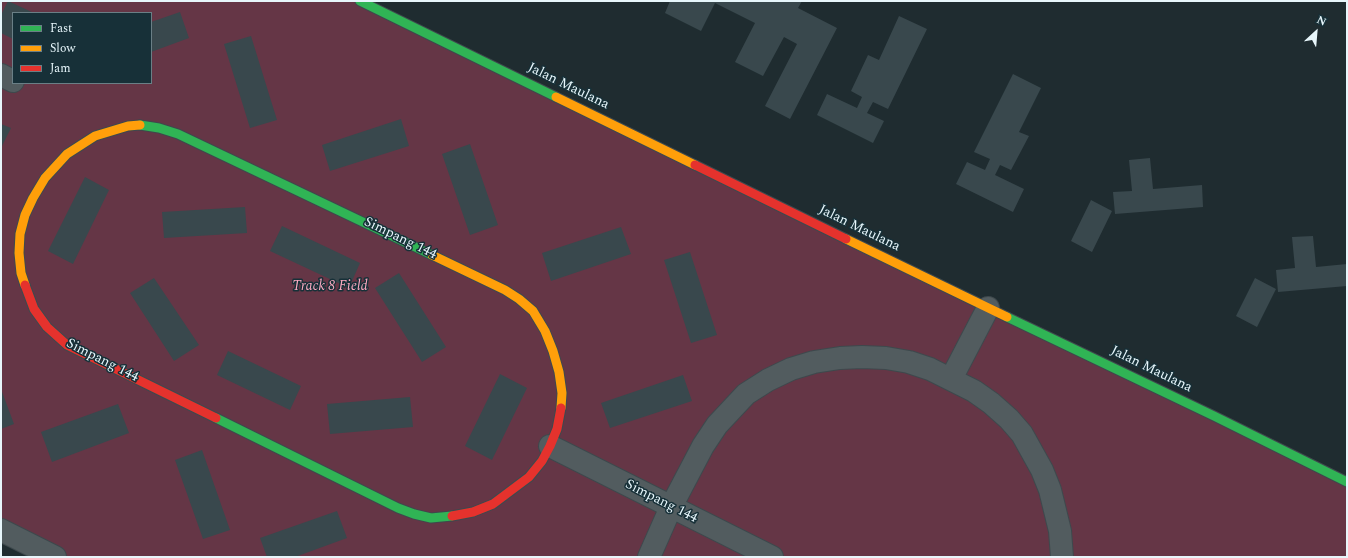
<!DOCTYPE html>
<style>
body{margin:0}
#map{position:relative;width:1348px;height:558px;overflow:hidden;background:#1f2c30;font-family:Spectral,serif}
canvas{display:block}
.frame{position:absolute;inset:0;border:2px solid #e7f6fb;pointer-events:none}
.legend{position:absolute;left:12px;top:12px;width:140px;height:72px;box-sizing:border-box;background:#173038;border:1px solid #6a7f86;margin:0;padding:5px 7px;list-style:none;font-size:12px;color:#e7f6fb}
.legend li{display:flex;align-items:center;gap:8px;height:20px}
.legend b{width:20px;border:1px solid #6a7f86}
.north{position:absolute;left:1296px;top:12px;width:40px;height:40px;-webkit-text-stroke:3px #173038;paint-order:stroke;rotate:26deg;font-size:11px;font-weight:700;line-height:16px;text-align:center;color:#e7f6fb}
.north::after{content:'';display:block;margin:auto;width:14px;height:18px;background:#e7f6fb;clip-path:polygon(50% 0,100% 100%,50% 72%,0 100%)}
</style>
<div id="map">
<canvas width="1348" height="558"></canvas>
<div class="frame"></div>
<ul class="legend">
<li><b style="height:5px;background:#30b455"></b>Fast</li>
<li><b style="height:5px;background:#ff9f0a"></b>Slow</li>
<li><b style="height:5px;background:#e5322d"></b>Jam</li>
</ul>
<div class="north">N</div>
</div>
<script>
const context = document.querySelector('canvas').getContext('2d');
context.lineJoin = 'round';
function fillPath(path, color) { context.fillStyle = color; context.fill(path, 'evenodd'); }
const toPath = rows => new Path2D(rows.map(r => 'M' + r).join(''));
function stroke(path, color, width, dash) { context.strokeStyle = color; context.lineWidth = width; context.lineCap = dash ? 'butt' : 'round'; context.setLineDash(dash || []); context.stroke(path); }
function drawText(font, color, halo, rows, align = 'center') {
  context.font = font + ' Spectral,serif'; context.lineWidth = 3; context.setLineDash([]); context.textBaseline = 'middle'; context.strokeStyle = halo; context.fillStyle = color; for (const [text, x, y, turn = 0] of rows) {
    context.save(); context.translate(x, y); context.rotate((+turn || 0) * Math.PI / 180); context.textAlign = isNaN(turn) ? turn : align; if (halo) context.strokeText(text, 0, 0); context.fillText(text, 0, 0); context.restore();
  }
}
const green = toPath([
 [1,1,360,1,1347,481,1347,557,56,557,1,529],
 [13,13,151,13,151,83,13,83]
]);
const building = toPath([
 [8,1,34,13,13,13,13,39,1,33,1,15],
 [670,1,802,1,798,8,837,28,790,119,765,106,797,44,784,37,763,76,735,62,755,23,715,3,701,31,665,13],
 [180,12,189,38,151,52,151,22],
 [899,16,927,29,888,109,873,102,867,113,884,121,873,143,817,115,827,94,857,108,862,97,851,91,868,55,879,60],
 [251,36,277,120,250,128,224,44],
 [1013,74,1041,88,1019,132,1029,136,1011,170,1000,165,995,175,1024,189,1013,212,956,184,967,162,985,170,990,159,974,152],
 [401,119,409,146,330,171,322,145],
 [1,124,11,128,1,148],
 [470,144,498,225,470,235,442,154],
 [1150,158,1153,189,1202,185,1203,207,1115,214,1113,192,1132,191,1129,160],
 [85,177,109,190,73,264,48,251],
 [1091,200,1112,211,1092,252,1071,241],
 [245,207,247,233,164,238,162,212],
 [282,226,360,263,349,288,270,251],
 [621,227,631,254,551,281,542,253],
 [1313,236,1316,267,1347,264,1347,286,1278,292,1276,270,1295,268,1292,237],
 [690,252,717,335,691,343,664,260],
 [399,273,446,347,422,362,375,288],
 [154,278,199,345,174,361,130,293],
 [1255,278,1276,289,1257,327,1236,316],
 [228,351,301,386,290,410,217,375],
 [500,374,527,388,492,460,465,446],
 [683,375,692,401,610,428,601,403],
 [1,389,14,424,1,429],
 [410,397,413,427,330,434,327,404],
 [118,404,129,433,52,462,41,432],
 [202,450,230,530,203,539,175,460],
 [337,511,347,538,295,557,267,557,260,538]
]);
const street = toPath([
 [1,75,13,81],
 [951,379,988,308],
 [550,446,772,557],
 [1,530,55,557],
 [649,557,671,507,703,446,717,425,746,394,768,380,791,369,814,362,840,358,862,357,886,358,909,362,930,369,974,391,991,403,1009,419,1022,434,1042,470,1050,490,1060,531,1062,557]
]);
const fast = toPath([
 [360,1,556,97],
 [140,125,159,128,178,134,432,255],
 [1007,317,1214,416,1347,482],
 [216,418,398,508,414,514,431,518,452,516]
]);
const slow = toPath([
 [556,97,695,165],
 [846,239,1007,317],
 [432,255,505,290,519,299,533,311,545,331,553,351,559,372,562,393,561,408],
 [25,285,21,273,19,253,20,234,25,215,33,198,45,178,67,154,95,136,128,126,140,125]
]);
const jam = toPath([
 [695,165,846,239],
 [25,285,34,309,47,327,67,345,216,418],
 [452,516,473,512,493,504,529,477,542,461,550,446,557,429,561,408]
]);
const streetNames = [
 ["Jalan Maulana",568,87,26],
 ["Jalan Maulana",859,229,26],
 ["Simpang 144",400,239,26],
 ["Simpang 144",102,361,27],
 ["Jalan Maulana",1151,370,26],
 ["Simpang 144",661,502,27]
];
const parkNames = [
 ["Track 8 Field",330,287]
];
fillPath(green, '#653646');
fillPath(building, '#39484d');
stroke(street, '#3e494d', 24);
stroke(fast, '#3e494d', 11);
stroke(slow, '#3e494d', 11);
stroke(jam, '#3e494d', 11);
stroke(street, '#525c5f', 22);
stroke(fast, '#30b455', 9);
stroke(slow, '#ff9f0a', 9);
stroke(jam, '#e5322d', 9);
drawText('14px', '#e7f6fb', '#173038', streetNames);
drawText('italic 14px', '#fcaac1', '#173038', parkNames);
</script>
